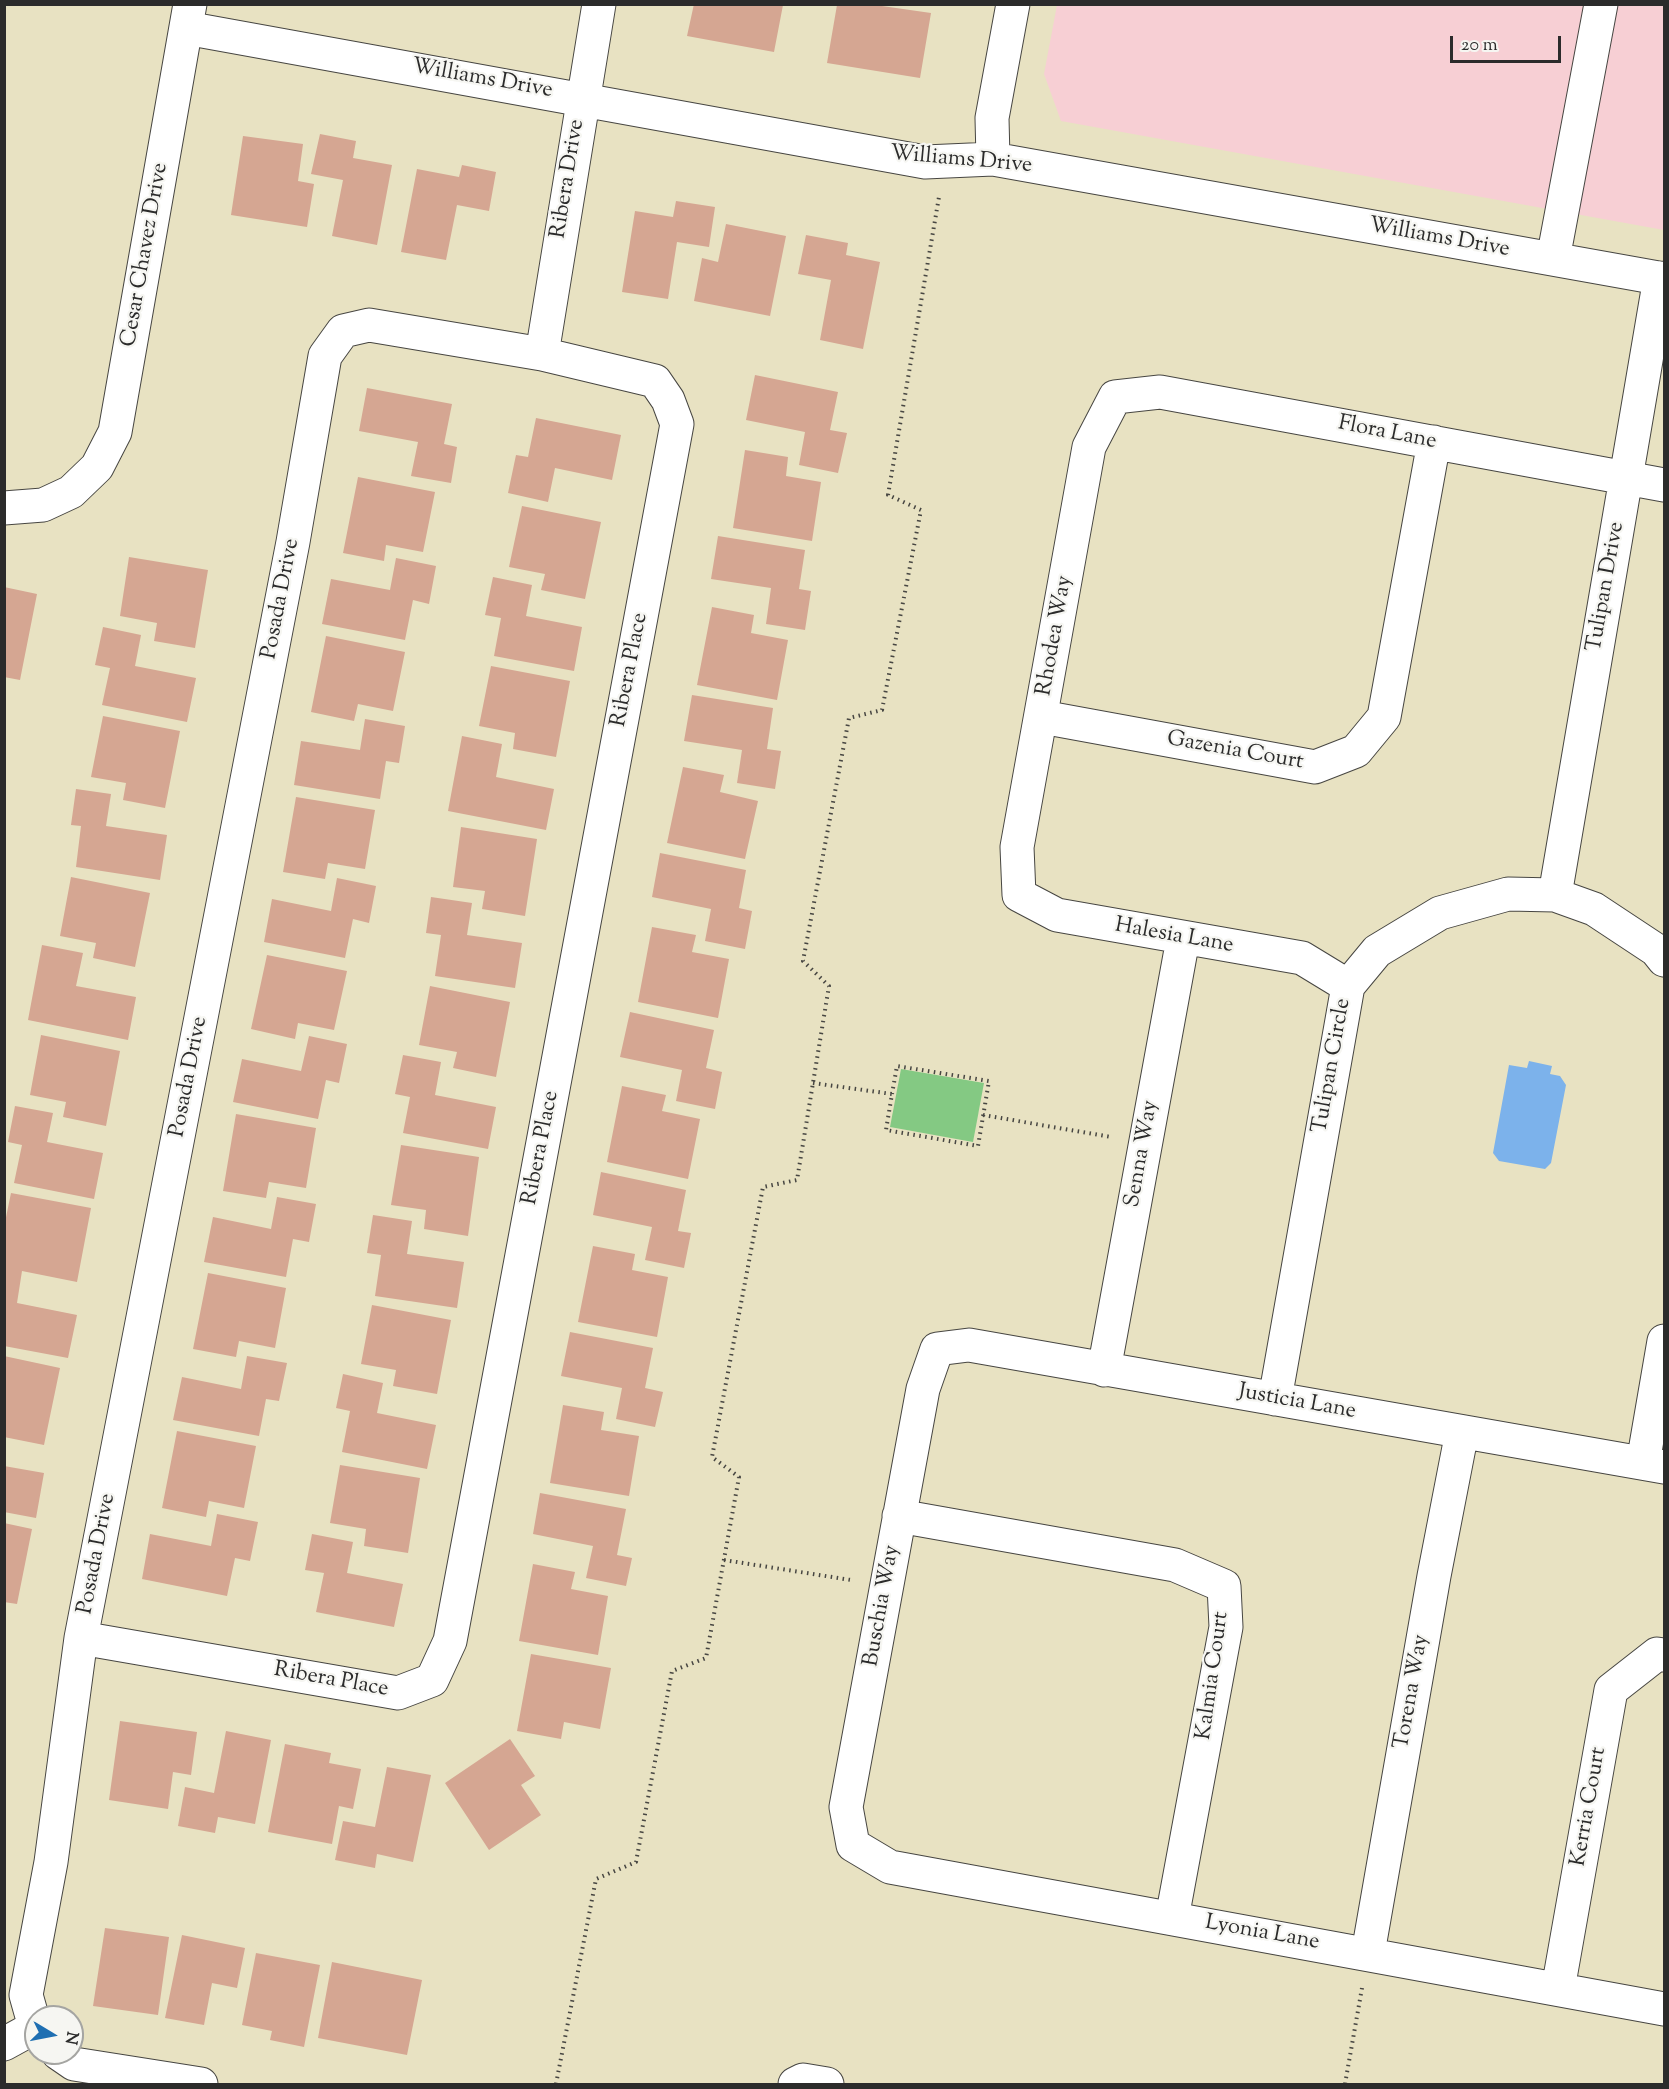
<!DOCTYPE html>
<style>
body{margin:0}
#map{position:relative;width:1669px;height:2089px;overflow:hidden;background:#e8e2c2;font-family:"Sorts Mill Goudy",serif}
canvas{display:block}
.frame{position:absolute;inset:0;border:6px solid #2b2b2b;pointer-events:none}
.north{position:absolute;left:24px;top:2005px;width:60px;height:60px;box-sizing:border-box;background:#f6f6f2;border:2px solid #a5a5a2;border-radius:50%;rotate:100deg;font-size:16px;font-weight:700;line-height:24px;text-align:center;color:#2b2b2b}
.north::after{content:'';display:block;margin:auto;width:21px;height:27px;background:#1f6fb2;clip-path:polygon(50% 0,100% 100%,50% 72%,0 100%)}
.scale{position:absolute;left:1450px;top:36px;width:111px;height:27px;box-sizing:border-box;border:3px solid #2b2b2b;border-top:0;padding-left:8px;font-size:18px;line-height:21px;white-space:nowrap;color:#2b2b2b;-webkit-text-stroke:4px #f6f6f2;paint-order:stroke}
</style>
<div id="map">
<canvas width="1669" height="2089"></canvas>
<div class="frame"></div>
<div class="north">N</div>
<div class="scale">20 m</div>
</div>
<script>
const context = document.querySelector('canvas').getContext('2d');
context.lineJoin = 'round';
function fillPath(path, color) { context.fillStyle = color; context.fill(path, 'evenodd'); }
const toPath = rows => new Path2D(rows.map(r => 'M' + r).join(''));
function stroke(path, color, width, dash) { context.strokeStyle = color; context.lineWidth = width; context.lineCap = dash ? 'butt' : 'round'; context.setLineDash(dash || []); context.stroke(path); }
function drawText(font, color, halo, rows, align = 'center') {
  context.font = font + ' "Sorts Mill Goudy",serif'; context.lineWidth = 4.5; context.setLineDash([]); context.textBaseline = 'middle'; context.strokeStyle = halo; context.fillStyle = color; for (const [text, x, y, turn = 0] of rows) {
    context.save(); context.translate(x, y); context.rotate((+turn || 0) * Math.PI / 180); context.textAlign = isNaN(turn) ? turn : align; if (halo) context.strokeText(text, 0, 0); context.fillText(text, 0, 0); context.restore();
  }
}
const built = toPath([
 [1057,5,1664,5,1664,230,1061,121,1044,74]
]);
const green = toPath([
 [901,1069,984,1083,973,1142,890,1127]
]);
const water = toPath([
 [1529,1061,1552,1066,1550,1074,1560,1076,1566,1085,1551,1163,1545,1169,1499,1161,1493,1153,1509,1065,1527,1068]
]);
const building = toPath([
 [694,4,783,5,774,52,687,36],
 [837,5,875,5,931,13,920,78,827,63],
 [320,134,356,141,353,158,392,165,377,245,332,236,343,180,311,174],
 [243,136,303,144,298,181,314,184,307,227,231,215],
 [462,165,496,172,489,211,457,205,446,260,401,252,417,169,459,177],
 [676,201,715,207,709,247,677,242,668,299,622,292,635,211,673,217],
 [726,224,786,236,770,316,694,301,702,258,718,262],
 [806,235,848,243,846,255,880,262,863,349,820,340,831,280,798,274],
 [755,375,838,392,830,430,847,433,838,473,799,465,805,432,746,420],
 [367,388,452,404,444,444,457,447,451,483,411,476,418,442,359,431],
 [536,418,621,435,612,480,555,468,548,502,508,493,516,455,528,457],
 [745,450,788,457,786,476,821,482,812,541,733,528],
 [358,477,435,492,423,552,386,545,384,561,343,553],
 [522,506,601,522,585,599,541,590,545,574,509,567],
 [718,536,805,550,799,589,811,591,805,630,766,624,771,588,711,579],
 [129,557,208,570,195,648,154,641,157,623,120,616],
 [396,558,436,566,429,604,413,600,405,640,322,624,331,579,390,590],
 [493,577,532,585,526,616,582,627,574,671,494,656,501,618,485,615],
 [4,587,37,594,20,680,4,677],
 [712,607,754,615,751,633,788,640,777,700,697,685],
 [103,627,141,635,135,666,196,678,187,722,102,705,110,668,95,665],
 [326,636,405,652,393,711,358,704,354,721,311,712],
 [491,666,570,681,556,757,513,749,515,733,479,726],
 [692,695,773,708,767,749,781,751,775,789,737,783,742,750,684,741],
 [103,716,180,731,165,808,123,800,126,783,91,777],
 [365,719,405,726,399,763,386,761,380,799,294,785,301,741,360,750],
 [462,736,502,744,496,777,554,789,546,830,448,811],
 [683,767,724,775,720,792,758,801,745,859,667,843],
 [76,789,111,794,106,826,167,835,160,880,76,867,81,826,71,825],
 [296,797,375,810,365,869,328,863,325,879,283,872],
 [461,827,537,839,525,916,482,909,485,891,453,887],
 [660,853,746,870,739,908,752,911,745,949,705,941,711,909,652,897],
 [71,877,150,893,135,967,93,958,96,943,60,936],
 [337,878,376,886,369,923,353,919,345,958,264,942,272,899,331,911],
 [431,897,472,903,467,935,522,943,515,988,435,976,441,935,426,933],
 [652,927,696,935,692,952,729,959,718,1018,638,1002],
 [42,945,83,953,76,986,136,997,128,1040,28,1020],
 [267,955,347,971,334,1030,298,1023,295,1039,251,1029],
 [430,986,510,1002,496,1077,453,1068,457,1052,419,1045],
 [630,1012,714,1030,706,1068,722,1072,715,1109,676,1101,682,1070,620,1057],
 [41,1035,120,1051,106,1126,63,1117,66,1102,30,1095],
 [309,1036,347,1044,339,1083,326,1080,318,1119,233,1102,242,1059,301,1071],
 [403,1055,441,1062,435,1095,496,1107,488,1149,403,1133,410,1097,395,1094],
 [622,1086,666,1095,662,1111,700,1119,688,1179,607,1162],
 [15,1106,53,1113,47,1142,103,1153,94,1199,14,1183,22,1145,8,1142],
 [236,1114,316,1128,306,1188,269,1182,266,1198,223,1191],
 [401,1145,479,1157,468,1236,424,1229,426,1210,391,1205],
 [601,1172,686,1190,678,1231,691,1233,684,1268,645,1260,652,1227,593,1215],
 [11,1193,91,1208,77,1282,22,1271,17,1303,77,1315,68,1358,4,1346,4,1227],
 [277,1197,316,1204,309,1242,293,1239,286,1277,204,1262,213,1217,271,1229],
 [373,1215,412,1221,407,1254,464,1262,457,1308,375,1296,381,1255,367,1253],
 [593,1246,635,1254,632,1270,668,1277,657,1337,578,1322],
 [208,1273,286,1288,275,1348,239,1341,236,1357,193,1349],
 [372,1305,451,1320,437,1394,393,1386,396,1370,361,1364],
 [570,1332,653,1348,645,1388,663,1392,655,1427,616,1419,622,1388,561,1376],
 [4,1356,60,1368,44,1445,4,1437],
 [247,1356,287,1363,279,1401,266,1399,259,1436,173,1420,182,1377,241,1389],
 [343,1374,383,1383,377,1413,436,1425,427,1469,342,1452,350,1411,336,1408],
 [563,1405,604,1412,601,1430,639,1436,629,1496,550,1483],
 [177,1431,256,1446,244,1508,209,1501,206,1517,162,1508],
 [340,1465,420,1478,408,1553,364,1546,366,1529,330,1523],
 [4,1466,44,1473,36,1518,4,1512],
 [540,1493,626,1509,617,1555,632,1558,626,1586,586,1578,593,1546,533,1534],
 [217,1514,258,1522,250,1561,235,1558,227,1596,142,1579,150,1534,211,1546],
 [4,1523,32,1529,17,1604,4,1602],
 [312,1534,353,1542,347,1573,403,1584,394,1627,316,1612,324,1573,305,1570],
 [533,1564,575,1572,571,1589,608,1596,598,1655,519,1641],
 [531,1654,611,1668,600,1729,564,1722,561,1739,517,1731],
 [120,1721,197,1732,191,1775,173,1772,168,1809,109,1800],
 [226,1731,271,1740,255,1824,218,1817,215,1833,178,1826,185,1787,214,1793],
 [510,1739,535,1776,521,1785,541,1815,489,1850,445,1783],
 [285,1744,331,1753,329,1763,361,1769,353,1809,339,1806,332,1844,268,1832],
 [387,1767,431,1775,413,1862,377,1854,375,1868,335,1860,343,1821,375,1827],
 [105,1928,169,1937,158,2015,93,2006],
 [182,1935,245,1948,237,1988,212,1983,204,2025,165,2018],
 [256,1953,320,1965,304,2047,270,2040,272,2031,242,2025],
 [332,1962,422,1980,407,2055,318,2038]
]);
const path = toPath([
 [813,1083,892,1094,886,1130,978,1146,989,1081,897,1066,892,1094],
 [983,1115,1111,1137],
 [724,1560,851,1580],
 [556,2084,596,1879,636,1862,672,1671,706,1658,739,1477,712,1457,763,1187,797,1180,829,986,803,961,849,718,882,710,921,510,888,495,939,197],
 [1345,2084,1362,1988]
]);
const minor = toPath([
 [186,28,925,162,993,159,1664,279],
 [993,159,992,118,1013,4],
 [1553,259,1601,4],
 [542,354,599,4],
 [4,508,43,505,71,492,97,467,115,432,190,4],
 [1042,717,1315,767,1356,751,1384,717,1434,442],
 [1555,895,1660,278],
 [1348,986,1302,958,1057,915,1019,895,1017,847,1089,447,1115,397,1160,392,1664,485],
 [1104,1370,1183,939],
 [1275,1399,1348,986,1377,951,1440,913,1508,894,1555,895,1594,909,1656,950,1664,960],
 [1643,1463,1664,1341],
 [1664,1467,969,1345,937,1349,923,1389,846,1807,853,1845,890,1867,1664,2009],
 [899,1516,1175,1565,1224,1586,1226,1627,1172,1918],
 [1368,1953,1434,1576,1462,1432],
 [1558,1989,1611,1690,1657,1654,1664,1655],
 [4,2044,35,2027,26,1995,51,1862,81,1638,293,542,325,356,343,331,369,325,542,354,655,381,668,400,677,424,450,1641,432,1680,398,1693,81,1638],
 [58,2053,74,2064,201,2084],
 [795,2084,803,2080,827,2084]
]);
const streetNames = [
 ["Williams Drive",482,80,10],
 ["Williams Drive",961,161,5],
 ["Ribera Drive",569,179,-81],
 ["Williams Drive",1439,239,10],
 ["Cesar Chavez Drive",146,255,-80],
 ["Flora Lane",1387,434,11],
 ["Tulipan Drive",1607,587,-80],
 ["Posada Drive",282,599,-79],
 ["Rhodea Way",1056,636,-80],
 ["Ribera Place",631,670,-79],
 ["Gazenia Court",1235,752,10],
 ["Halesia Lane",1174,937,10],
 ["Tulipan Circle",1333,1066,-80],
 ["Posada Drive",190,1077,-79],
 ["Ribera Place",542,1148,-79],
 ["Senna Way",1143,1154,-80],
 ["Justicia Lane",1297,1403,10],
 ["Posada Drive",98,1554,-79],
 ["Buschia Way",883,1606,-80],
 ["Kalmia Court",1214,1676,-82],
 ["Ribera Place",331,1681,10],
 ["Torena Way",1413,1692,-80],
 ["Kerria Court",1590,1807,-80],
 ["Lyonia Lane",1262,1934,10]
];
fillPath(built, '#f7cfd4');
fillPath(green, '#84c983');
fillPath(water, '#7cb2eb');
fillPath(building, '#d5a692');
stroke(minor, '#474642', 35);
stroke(path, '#474642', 4, [1.5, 4.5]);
stroke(minor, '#fff', 33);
drawText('22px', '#2b2b2b', '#f6f6f2', streetNames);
</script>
